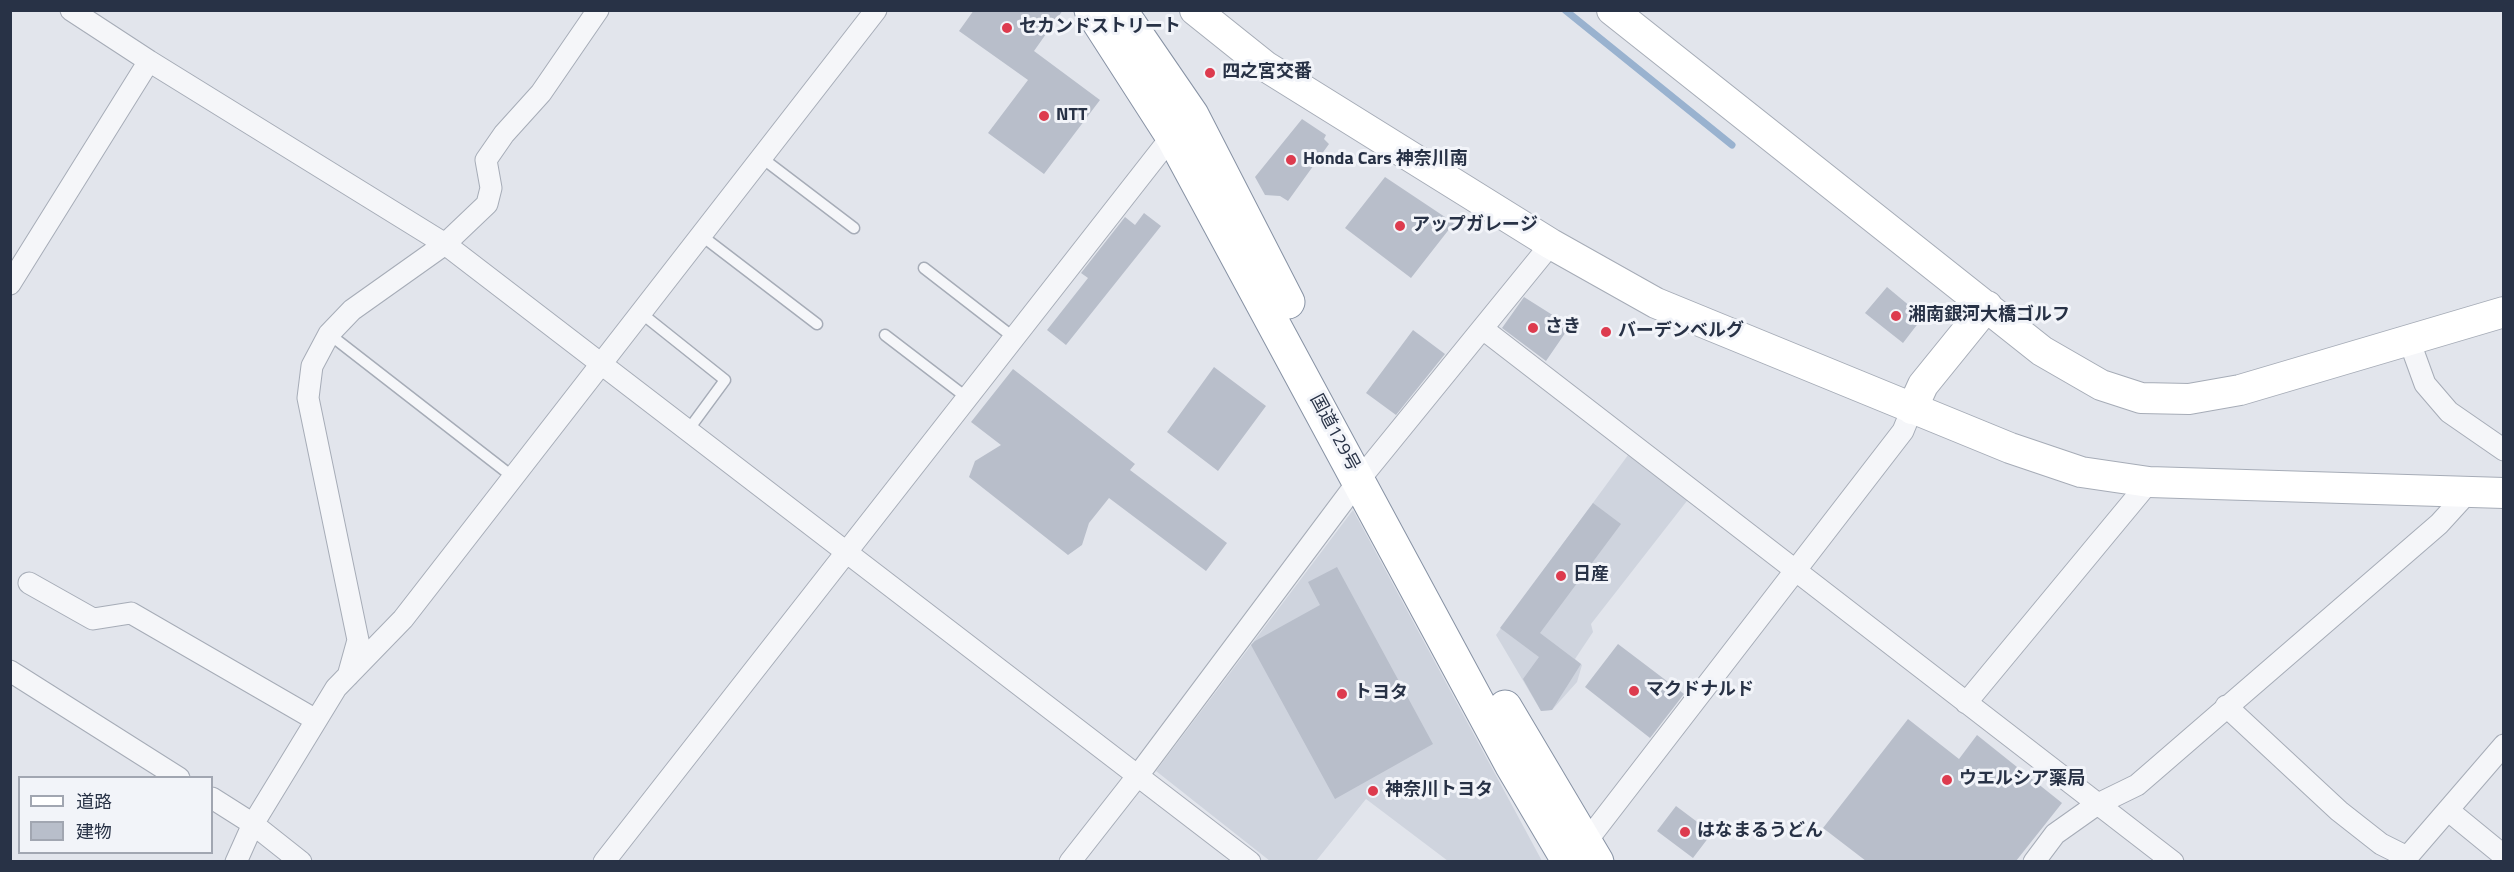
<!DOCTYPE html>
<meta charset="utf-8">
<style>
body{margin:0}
#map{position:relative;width:2514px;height:872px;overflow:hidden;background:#e2e5ec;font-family:"Titillium Web","Noto Sans JP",sans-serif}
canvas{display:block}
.frame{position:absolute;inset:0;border:12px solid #283246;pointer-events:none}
.legend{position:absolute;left:18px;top:776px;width:195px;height:78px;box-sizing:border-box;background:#f2f4f9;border:2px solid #a1a6b1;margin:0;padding:8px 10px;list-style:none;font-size:18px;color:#283246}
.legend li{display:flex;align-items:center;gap:12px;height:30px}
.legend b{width:30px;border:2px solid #a1a6b1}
</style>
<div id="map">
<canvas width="2514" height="872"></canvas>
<div class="frame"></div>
<ul class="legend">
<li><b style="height:8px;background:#fff"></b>道路</li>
<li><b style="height:16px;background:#b8beca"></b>建物</li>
</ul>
</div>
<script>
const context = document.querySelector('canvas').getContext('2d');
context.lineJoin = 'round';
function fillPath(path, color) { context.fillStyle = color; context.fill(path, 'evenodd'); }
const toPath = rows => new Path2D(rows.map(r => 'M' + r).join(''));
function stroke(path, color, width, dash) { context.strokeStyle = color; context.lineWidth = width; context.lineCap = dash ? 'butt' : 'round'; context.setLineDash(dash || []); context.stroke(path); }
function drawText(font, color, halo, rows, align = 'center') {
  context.font = font + ' "Titillium Web","Noto Sans JP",sans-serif'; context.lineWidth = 6; context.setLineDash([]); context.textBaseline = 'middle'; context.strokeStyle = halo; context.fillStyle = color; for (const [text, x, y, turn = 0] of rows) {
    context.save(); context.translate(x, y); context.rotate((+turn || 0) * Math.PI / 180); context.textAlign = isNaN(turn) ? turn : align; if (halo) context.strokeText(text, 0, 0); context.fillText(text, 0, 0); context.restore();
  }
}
const built = toPath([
 [1631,451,1690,497,1591,624,1593,632,1575,659,1582,665,1577,682,1552,710,1541,711,1496,635],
 [1353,510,1542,861,1448,861,1366,799,1316,861,1270,861,1156,771]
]);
const stream = toPath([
 [1565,10,1732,145]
]);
const building = toPath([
 [974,10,1063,10,1034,51,1100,100,1044,174,988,133,1028,80,959,31],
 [1302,119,1326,135,1324,139,1329,144,1288,201,1280,196,1265,195,1255,177],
 [1385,177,1454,223,1411,278,1345,228],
 [1144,213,1161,226,1066,345,1047,330,1088,278,1081,273,1125,217,1135,225],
 [1887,287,1923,317,1903,343,1865,313],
 [1524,297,1570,326,1546,361,1502,328],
 [1413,330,1445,354,1396,415,1366,393],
 [1214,367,1266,406,1218,471,1167,432],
 [1013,369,1135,464,1130,470,1227,543,1206,571,1109,498,1089,523,1082,545,1068,555,969,477,975,461,1001,445,971,422],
 [1593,503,1621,524,1540,633,1581,664,1552,710,1541,711,1523,679,1539,657,1500,628],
 [1337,567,1433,744,1335,799,1251,645,1255,641,1320,605,1308,582],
 [1618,644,1684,694,1650,738,1585,687],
 [1908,719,1959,759,1977,735,2062,803,2016,861,1866,861,1823,828],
 [1676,806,1712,833,1693,858,1657,831]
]);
const lane = toPath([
 [762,158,854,228],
 [702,236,817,324],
 [924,268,1013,337],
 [641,313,725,380,689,429],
 [329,334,513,477],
 [885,335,966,397]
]);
const street = toPath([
 [71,10,149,61,445,244,1250,862],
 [10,284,149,61],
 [1483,329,2173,862],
 [2409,340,2425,384,2449,412,2504,450],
 [29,583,93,619,131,613,316,720],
 [10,671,179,778],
 [348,676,358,640,308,398,312,366,329,334,352,310,445,244,487,204,491,188,486,160,504,134,541,93,598,10],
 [1966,703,2149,482],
 [2226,706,2339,811,2381,844,2407,857],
 [212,798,253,824,301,862],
 [2449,811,2504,856],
 [1579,851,1903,431,1912,409],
 [236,862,253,824,336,688,403,619,876,10],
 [604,862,1172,136],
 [1070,862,1139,774,1359,480,1551,244],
 [2034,862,2055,834,2096,805,2137,785,2439,524,2470,490],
 [2403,862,2504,745]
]);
const secondary = toPath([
 [1195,10,1265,66,1551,244,1656,303,2010,448,2081,472,2149,482,2504,493],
 [1612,10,2042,351,2101,385,2141,398,2189,399,2240,390,2504,312],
 [1912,409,1923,385,1987,306]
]);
const highway = toPath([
 [1091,10,1172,136,1511,764,1569,862],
 [1120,10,1192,115,1288,302],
 [1505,707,1597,862]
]);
const markers = [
 [1007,28,6,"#dd3b4e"],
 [1210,73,6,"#dd3b4e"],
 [1044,116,6,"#dd3b4e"],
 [1291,160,6,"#dd3b4e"],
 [1400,226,6,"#dd3b4e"],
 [1896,316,6,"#dd3b4e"],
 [1533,328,6,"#dd3b4e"],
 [1606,332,6,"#dd3b4e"],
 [1561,576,6,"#dd3b4e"],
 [1634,691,6,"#dd3b4e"],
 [1342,694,6,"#dd3b4e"],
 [1947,780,6,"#dd3b4e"],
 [1373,791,6,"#dd3b4e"],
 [1685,832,6,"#dd3b4e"]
];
const poiNames = [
 ["セカンドストリート",1019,28],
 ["四之宮交番",1222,73],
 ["NTT",1056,116],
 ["Honda Cars 神奈川南",1303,160],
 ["アップガレージ",1412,226],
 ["湘南銀河大橋ゴルフ",1908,316],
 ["さき",1545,328],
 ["バーデンベルグ",1618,332],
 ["日産",1573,576],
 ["マクドナルド",1646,691],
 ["トヨタ",1354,694],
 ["ウエルシア薬局",1959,780],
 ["神奈川トヨタ",1385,791],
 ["はなまるうどん",1697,832]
];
const streetNames = [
 ["国道129号",1334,433,62]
];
fillPath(built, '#cfd4de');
stroke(stream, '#99b2cf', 7);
fillPath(building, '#b8beca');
stroke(lane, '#a6acb7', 13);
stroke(street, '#a6acb7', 23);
stroke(secondary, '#a6acb7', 32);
stroke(highway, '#8792a4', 35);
stroke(lane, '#f5f6f9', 10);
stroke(street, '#f5f6f9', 21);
stroke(secondary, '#fff', 30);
stroke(highway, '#fff', 33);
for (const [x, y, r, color] of markers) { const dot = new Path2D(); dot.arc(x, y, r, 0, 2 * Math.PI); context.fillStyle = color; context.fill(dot); stroke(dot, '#f2f4f9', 2); }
drawText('bold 18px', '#283246', '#f2f4f9', poiNames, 'left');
drawText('18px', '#283246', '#f2f4f9', streetNames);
</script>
